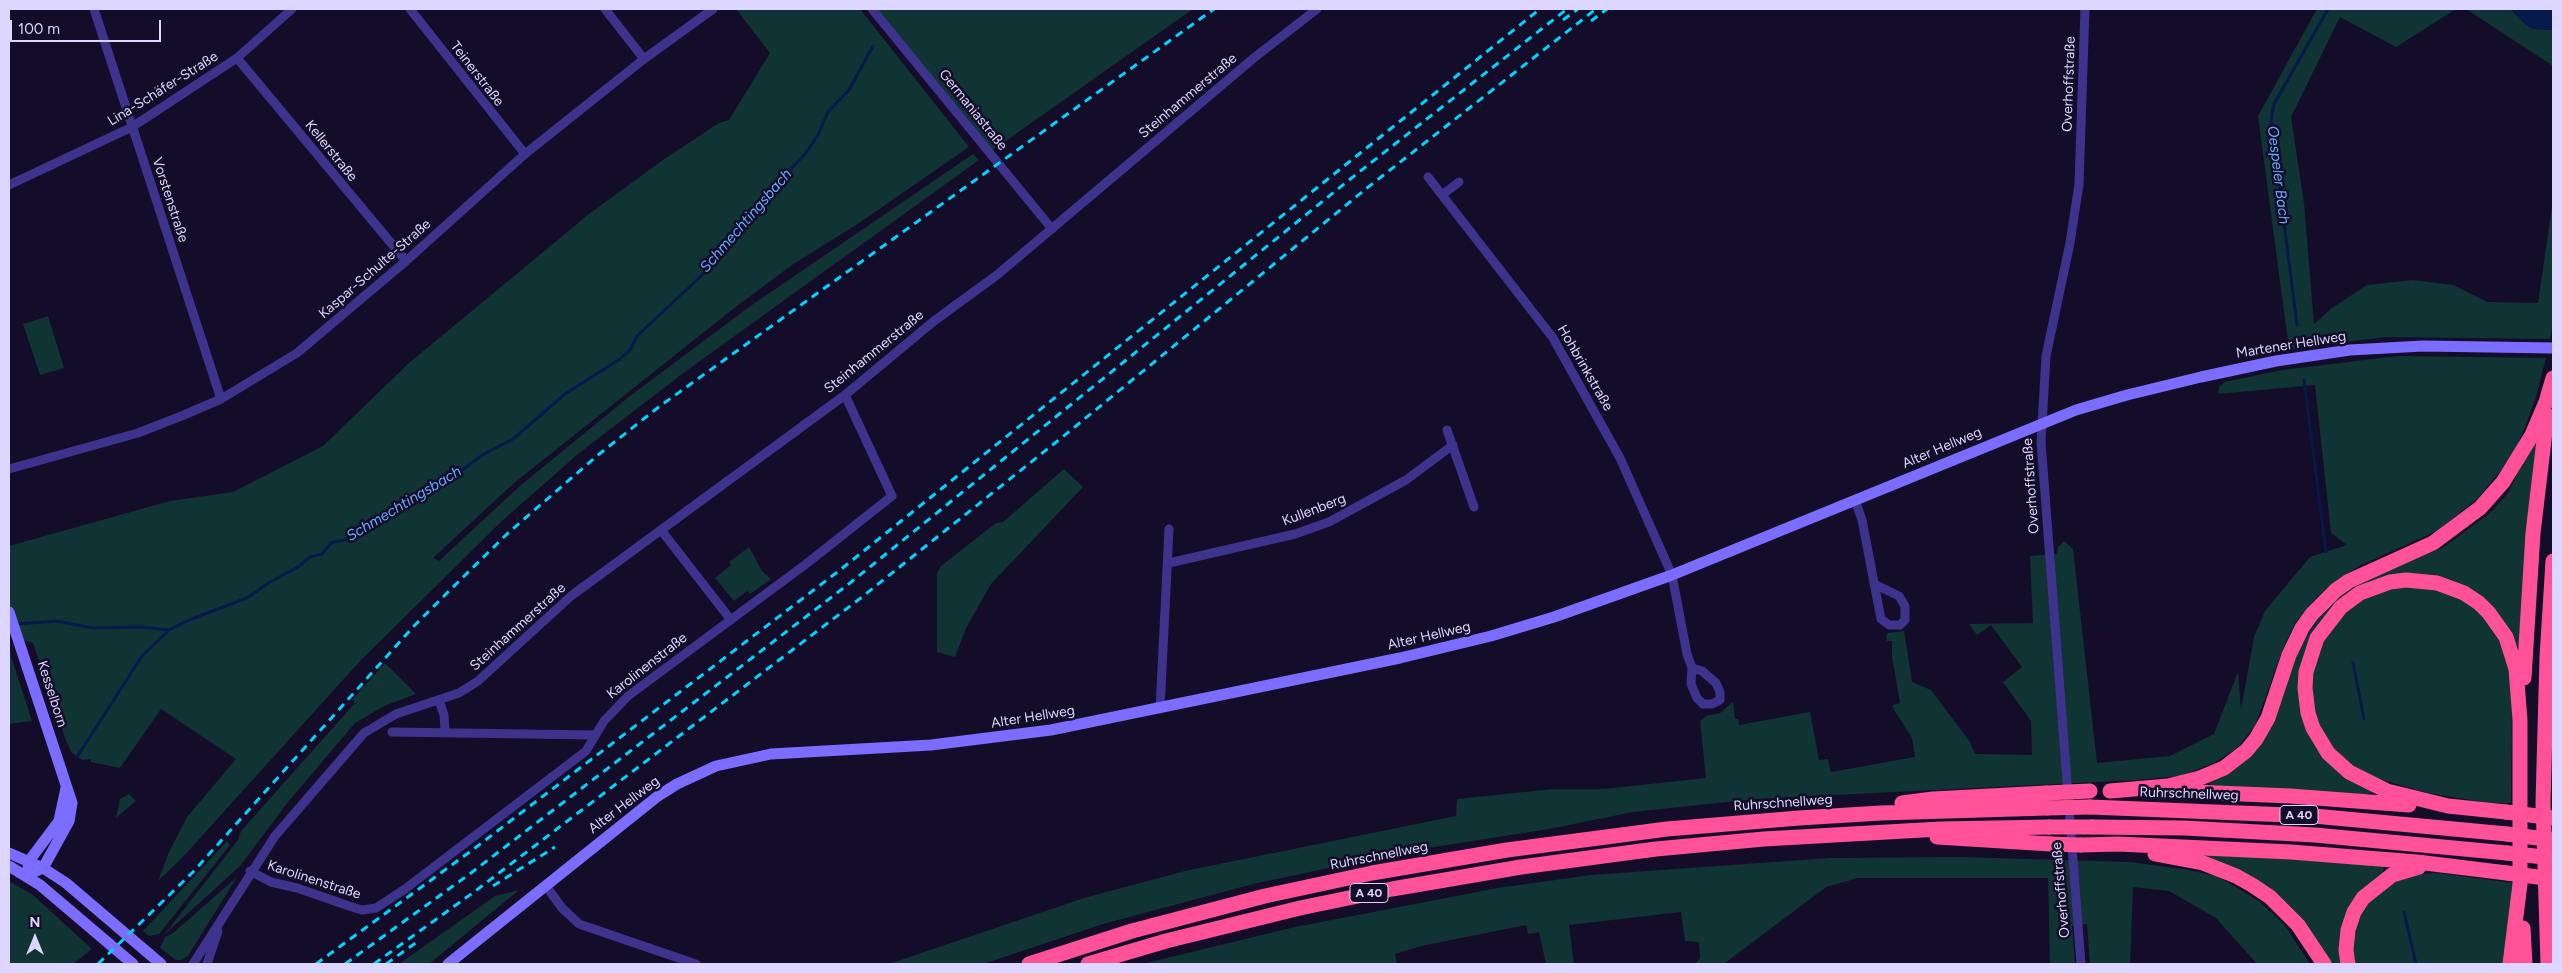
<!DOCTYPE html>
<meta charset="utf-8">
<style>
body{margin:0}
#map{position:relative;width:2562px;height:973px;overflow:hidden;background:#140d29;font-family:Figtree,sans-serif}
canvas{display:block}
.frame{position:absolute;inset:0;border:10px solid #ddd6ff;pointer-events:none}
.north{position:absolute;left:10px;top:913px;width:50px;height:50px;-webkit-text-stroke:4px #140d29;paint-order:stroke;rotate:0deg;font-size:14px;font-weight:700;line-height:20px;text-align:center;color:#ddd6ff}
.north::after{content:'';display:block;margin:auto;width:18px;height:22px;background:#ddd6ff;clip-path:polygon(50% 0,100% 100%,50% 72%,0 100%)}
.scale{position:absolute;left:10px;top:20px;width:151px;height:22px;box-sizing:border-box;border:2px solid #ddd6ff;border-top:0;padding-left:6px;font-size:15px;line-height:18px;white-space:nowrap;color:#ddd6ff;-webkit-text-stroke:4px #140d29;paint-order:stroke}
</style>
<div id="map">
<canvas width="2562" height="973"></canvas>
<div class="frame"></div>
<div class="north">N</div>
<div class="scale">100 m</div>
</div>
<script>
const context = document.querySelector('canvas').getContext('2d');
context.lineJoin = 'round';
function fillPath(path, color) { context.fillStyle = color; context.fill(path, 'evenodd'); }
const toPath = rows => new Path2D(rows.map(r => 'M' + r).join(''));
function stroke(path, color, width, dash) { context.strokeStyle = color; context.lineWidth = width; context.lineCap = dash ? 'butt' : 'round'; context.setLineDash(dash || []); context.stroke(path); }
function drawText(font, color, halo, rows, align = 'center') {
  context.font = font + ' Figtree,sans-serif'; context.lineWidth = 5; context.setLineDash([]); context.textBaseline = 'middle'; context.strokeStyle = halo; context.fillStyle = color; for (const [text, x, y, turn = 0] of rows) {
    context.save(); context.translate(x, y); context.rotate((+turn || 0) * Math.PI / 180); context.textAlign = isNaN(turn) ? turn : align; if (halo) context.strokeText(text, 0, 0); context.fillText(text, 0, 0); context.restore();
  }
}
const green = toPath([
 [736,9,860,9,969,147,859,223,792,265,733,309,514,483,433,558,439,561,521,485,630,396,749,307,973,154,979,160,686,371,578,454,503,520,361,660,182,858,158,881,169,852,187,817,236,759,161,709,120,768,91,762,91,759,82,760,72,753,66,741,33,643,9,636,9,546,170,501,233,492,323,446,409,363,589,214,663,160,719,123,729,120,770,53],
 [872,9,1193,9,990,152],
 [2317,9,2456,9,2396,47,2340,17,2291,117,2304,203,2314,324,2332,308,2367,285,2413,280,2453,285,2487,302,2538,303,2553,200,2553,322,2550,339,2386,337,2289,349,2258,116],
 [2466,9,2510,9,2526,25,2534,29,2553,30,2553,66],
 [48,316,64,368,40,375,23,324],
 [2398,356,2546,358,2535,400,2525,427,2517,446,2501,470,2477,499,2437,531,2361,565,2335,581,2315,599,2296,622,2284,646,2255,726,2236,749,2214,763,2180,776,2136,780,1755,799,1633,812,1549,829,1409,851,1253,884,1103,924,983,964,889,964,1084,898,1185,871,1456,816,1457,799,1553,789,1604,789,1706,778,1700,721,1706,716,1720,713,1733,702,1735,719,1738,719,1739,725,1810,712,1819,760,1828,759,1831,772,1915,757,1912,738,1893,708,1893,705,1900,703,1892,656,1892,641,1887,641,1886,637,1888,633,1904,631,1912,682,1931,690,1970,742,1975,754,2032,755,2031,721,2003,682,2022,667,1991,625,1977,635,1969,624,2033,623,2030,556,2057,554,2058,547,2064,541,2073,549,2097,763,2170,756,2214,734,2238,672,2241,710,2254,637,2265,611,2310,557,2347,545,2331,533,2315,385,2218,394,2219,387,2225,382,2282,370],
 [2536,436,2539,450,2522,643,2508,656,2512,700,2511,803,2489,803,2428,793,2383,780,2373,792,2359,798,2212,788,2208,780,2237,766,2304,640,2325,610,2353,586,2375,575,2444,547,2490,513,2508,493],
 [1064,469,1083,487,991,584,966,628,955,657,937,652,937,573,941,566,996,523,1003,522],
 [749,547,762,571,771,579,750,594,747,591,734,601,715,578,731,565,729,562],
 [9,650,32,721,9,724],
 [385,663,416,694,384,706,355,723,288,802,240,866,164,935,238,840,241,831,355,703,352,700],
 [129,794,136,801,116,818,120,799],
 [227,841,230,845,159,934,149,936,143,931],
 [2197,853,2384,863,2383,875,2438,873,2513,883,2520,964,2330,964,2297,918],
 [1961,857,2130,862,2183,869,2217,876,2259,901,2284,924,2310,964,2257,964,2216,918,2169,891,2133,887,2130,964,2090,964,2087,924,2072,926,2075,964,2050,964,2048,878,1858,878,1826,887,1725,963,1695,964,1700,958,1699,942,1685,941,1681,912,1569,925,1574,964,1546,964,1539,932,1528,934,1526,925,1421,946,1395,954,1397,964,1142,964,1295,927,1498,888,1591,875,1830,858],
 [237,877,188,956,182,960,176,960,160,948,165,937,172,934],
 [9,881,33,895,92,949,73,964,9,964],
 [519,890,429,964,399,964,495,896]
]);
const water = toPath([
 [2510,9,2553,9,2553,30,2534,29,2526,25]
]);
const stream = toPath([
 [2297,325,2271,121,2274,104,2328,9],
 [2304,380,2326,552],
 [17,624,57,621,92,628,140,627,169,630],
 [2353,662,2364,719],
 [77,757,142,656,169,630,189,620,247,598,270,582,298,567,310,557,322,554,331,543,352,538,382,519,386,512,403,505,423,490,441,485,484,454,513,439,565,394,620,359,630,350,638,335,699,278,724,251,768,194,805,154,818,135,828,112,849,90,873,46],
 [2404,912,2416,964]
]);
const street = toPath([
 [94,9,221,399],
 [410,9,525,154],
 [605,9,644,59],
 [872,9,1052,229],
 [237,58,406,261],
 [1428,177,1553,338,1620,458,1672,575,1687,654,1692,668],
 [9,185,132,127,237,58,292,9],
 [1442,195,1459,182],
 [1447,430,1474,507],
 [9,469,138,433,184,415,221,399,297,353,406,261,525,154,644,59,713,9],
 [1855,500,1862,520,1881,619,1889,625,1900,625,1905,620,1905,606,1899,596,1874,584],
 [661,530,731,620],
 [1169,563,1295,534,1329,522,1406,480,1453,445],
 [1692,668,1702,671,1716,683,1720,692,1720,700,1712,704,1703,704,1697,698,1691,684,1692,668],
 [439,700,444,715,445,731],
 [1160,709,1169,529],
 [392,732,595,735],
 [250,871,271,882,297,888,352,907,362,910,376,908,405,889,586,751,604,721,628,696,806,564,892,496,845,395],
 [546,886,562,908,579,924,696,964],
 [193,964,275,836,364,733,396,714,459,693,478,681,571,596,845,395,934,321,997,275,1255,57,1317,9],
 [207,964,218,931],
 [2081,964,2041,442,2046,356,2070,243,2079,184,2085,9]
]);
const secondary = toPath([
 [9,612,72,803,69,821,43,868,27,875],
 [9,853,43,868,66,883,161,964],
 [9,866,40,885,133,964],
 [28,869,29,861,59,821,66,788],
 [448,964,658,796,677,784,716,766,771,754,931,745,1051,730,1400,658,1491,636,1554,617,1672,575,2076,410,2127,395,2201,377,2276,361,2350,350,2423,346,2553,348]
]);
const highway = toPath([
 [2524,678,2533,533,2547,415],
 [2110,791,2168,786,2200,778,2224,768,2246,751,2256,739,2268,718,2289,655,2302,628,2312,614,2336,590,2349,581,2433,543,2480,508,2503,482,2532,435,2546,402,2553,378],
 [2170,791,2290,796,2409,805],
 [1902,803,1933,799,2046,793],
 [2090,807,2314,816,2507,834],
 [2506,812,2448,806,2387,791,2349,772,2328,753,2313,728,2308,713,2305,688,2306,672,2317,638,2341,607,2360,593,2390,582,2406,580,2437,583,2464,593,2479,603,2489,613,2506,637,2516,669,2520,720,2520,884,2510,964],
 [2092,827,2184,828,2315,835,2507,853],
 [1937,837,2051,844],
 [2081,845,2118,844,2291,852,2417,862,2507,873],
 [2155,854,2203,863,2236,876,2252,885,2270,897,2298,925,2324,964],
 [2523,928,2525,964],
 [1029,964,1132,931,1265,896,1372,873,1507,850,1667,829,1799,818,1881,813,2047,808],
 [1088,964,1166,941,1300,908,1392,889,1521,867,1656,849,1764,839,1940,829,2049,827],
 [2348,964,2346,950,2348,930,2354,912,2363,898,2392,875,2419,867],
 [2548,964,2543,802,2547,657,2553,561]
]);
const rail = toPath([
 [1563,20,1578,9],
 [1591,21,1607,9],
 [493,886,555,847],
 [98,964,193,872,414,626,449,591,508,533,598,455,660,406,1214,9],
 [316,964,471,851,840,570,1540,9],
 [345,964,471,873,850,583,1349,180,1567,9],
 [374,964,474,892,862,597,1060,439,1367,188,1596,9],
 [386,964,417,942]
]);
const highwayBridge = toPath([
 [2046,793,2090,791],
 [2047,808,2090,807],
 [2506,812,2553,818],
 [2049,827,2092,827],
 [2507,834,2553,840],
 [2051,844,2081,845],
 [2507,853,2553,858],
 [2507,873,2553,879]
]);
const shields = [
 [2299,815,38],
 [1369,893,38]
];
const shieldNames = [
 ["A 40",2299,815],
 ["A 40",1369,893]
];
const streetNames = [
 ["Teinerstraße",477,74,52],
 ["Overhoffstraße",2069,84,-88],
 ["Lina-Schäfer-Straße",163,89,-32],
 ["Steinhammerstraße",1188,96,-40],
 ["Germaniastraße",973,110,51],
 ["Kellerstraße",331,151,51],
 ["Vorstenstraße",170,200,72],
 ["Kaspar-Schulte-Straße",375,269,-41],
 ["Martener Hellweg",2291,345,-9],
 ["Steinhammerstraße",874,352,-39],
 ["Hohbrinkstraße",1585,368,60],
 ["Alter Hellweg",1942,448,-23],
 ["Overhoffstraße",2031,486,-94],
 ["Kullenberg",1314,510,-21],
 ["Steinhammerstraße",518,627,-42],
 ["Alter Hellweg",1429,636,-13],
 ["Karolinenstraße",647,666,-38],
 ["Kesselborn",52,694,72],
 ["Alter Hellweg",1033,717,-9],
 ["Ruhrschnellweg",2189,794,2],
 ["Ruhrschnellweg",1783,803,-4],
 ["Alter Hellweg",624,805,-37],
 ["Ruhrschnellweg",1379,856,-11],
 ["Karolinenstraße",314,880,18],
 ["Overhoffstraße",2061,890,-95]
];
const waterNames = [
 ["Oespeler Bach",2278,175,83],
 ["Schmechtingsbach",746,221,-49],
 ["Schmechtingsbach",404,504,-31]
];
fillPath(green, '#103334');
fillPath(water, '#05194b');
stroke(stream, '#05194b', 3);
stroke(street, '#3d338d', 9);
stroke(secondary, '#7b6dff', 11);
stroke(highway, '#ff5197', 15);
stroke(rail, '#02d3ff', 3, [8, 6]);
stroke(highwayBridge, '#ff5197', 15);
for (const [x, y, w] of shields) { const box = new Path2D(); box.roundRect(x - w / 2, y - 9.5, w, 19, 4); context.fillStyle = '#140d29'; context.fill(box); stroke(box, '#ddd6ff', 1); }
drawText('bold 12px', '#ddd6ff', null, shieldNames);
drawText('14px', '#ddd6ff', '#140d29', streetNames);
drawText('italic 15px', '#64acff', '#140d29', waterNames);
</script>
